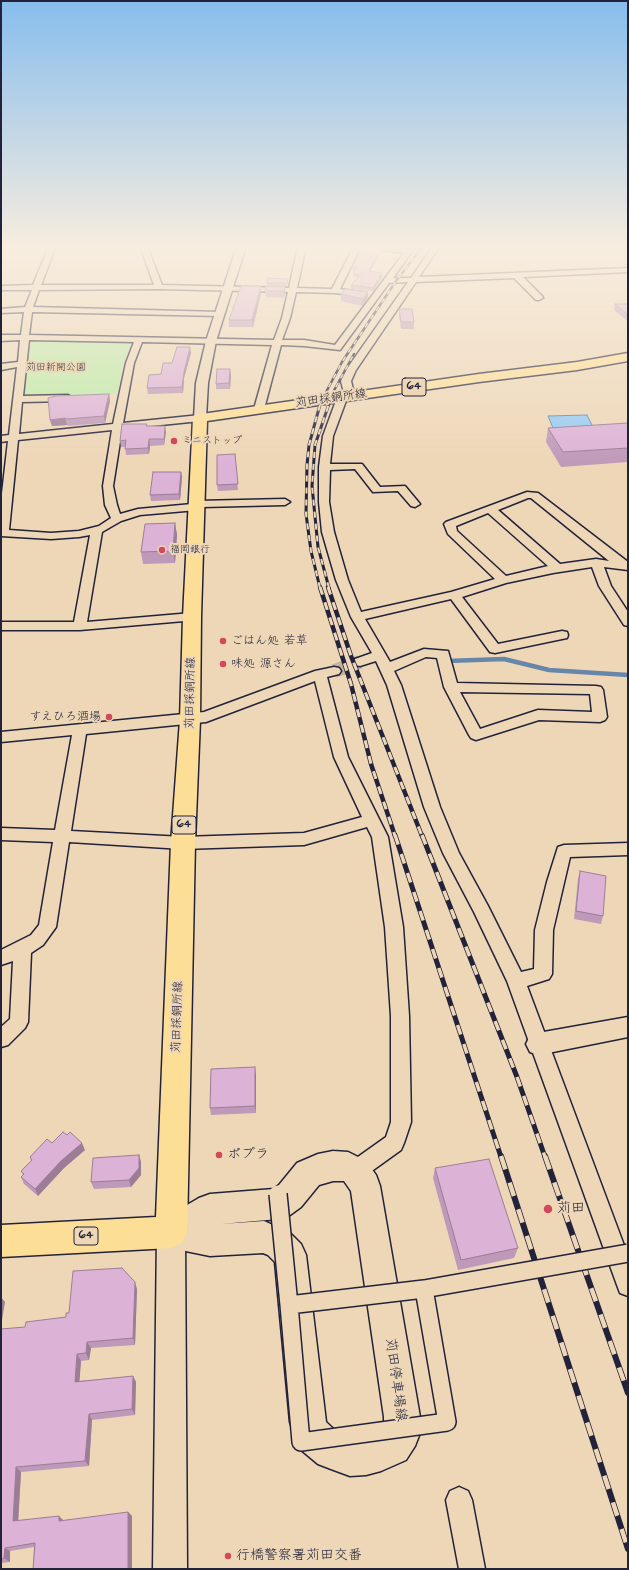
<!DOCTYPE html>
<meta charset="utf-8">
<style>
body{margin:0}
#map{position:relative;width:629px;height:1570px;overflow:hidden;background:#eed7b7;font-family:"Architects Daughter",sans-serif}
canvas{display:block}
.frame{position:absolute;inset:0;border:2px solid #22223b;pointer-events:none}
</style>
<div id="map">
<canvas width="629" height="1570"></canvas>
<div class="frame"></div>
</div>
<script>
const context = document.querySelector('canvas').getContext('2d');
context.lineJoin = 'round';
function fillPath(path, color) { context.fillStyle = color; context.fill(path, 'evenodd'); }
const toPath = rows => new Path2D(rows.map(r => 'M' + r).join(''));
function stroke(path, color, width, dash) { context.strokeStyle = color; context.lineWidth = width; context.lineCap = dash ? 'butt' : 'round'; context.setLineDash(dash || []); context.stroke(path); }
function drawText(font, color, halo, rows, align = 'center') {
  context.font = font + ' "Architects Daughter","Klee One",sans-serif'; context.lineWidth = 4; context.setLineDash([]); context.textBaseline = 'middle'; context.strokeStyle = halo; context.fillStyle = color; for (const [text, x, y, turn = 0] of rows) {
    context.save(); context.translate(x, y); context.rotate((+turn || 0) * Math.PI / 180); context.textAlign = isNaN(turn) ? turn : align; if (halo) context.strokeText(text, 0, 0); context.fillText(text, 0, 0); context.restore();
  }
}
const green = toPath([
 [32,339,132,342,124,363,117,394,22,397]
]);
const water = toPath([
 [587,415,593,427,553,428,548,416,587,415]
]);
const stream = toPath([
 [447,661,504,659,549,670,628,675]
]);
const minorTunnel = toPath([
 [334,671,360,662]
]);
const minor = toPath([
 [49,246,56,246,41,285,154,285,140,246,147,246,162,285,289,288,298,246,306,246,297,288,332,289,354,246,361,246,340,289,366,293,366,297,335,293,296,292,290,318,282,340,304,340,335,345,404,253,365,248,362,246,389,246,407,249,409,246,416,246,393,278,411,278,433,246,440,246,419,277,628,268,628,272,523,277,542,296,543,298,539,300,536,300,514,278,416,282,356,370,351,381,353,389,358,396,353,399,350,398,343,389,341,381,346,370,408,282,389,283,340,350,304,346,281,345,264,409,259,412,254,409,272,345,142,342,134,363,123,423,200,415,205,418,200,421,122,429,113,486,117,505,120,514,138,509,192,504,197,501,285,499,290,502,285,505,202,507,197,510,140,515,121,521,102,532,87,622,192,613,196,614,198,617,196,620,80,630,1,630,1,622,74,622,90,535,79,537,51,539,1,536,1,502,8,441,1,442,1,436,9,435,17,367,1,370,1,364,18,362,20,340,1,341,1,335,21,335,24,312,1,313,1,309,25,307,32,290,1,290,1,286,33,285,49,246],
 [159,289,288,292,282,318,274,340,29,335,32,312,220,316,224,314,220,312,33,307,39,290,159,289],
 [29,340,134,342,126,363,113,424,19,434,22,402,68,401,73,398,68,395,23,396,29,340],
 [112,430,103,486,105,505,111,518,99,526,79,531,51,533,9,530,18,440,112,430],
 [342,395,347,398,333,436,330,464,362,464,380,487,405,486,420,504,415,507,411,506,398,491,373,492,355,469,330,470,329,502,334,532,348,580,361,612,451,592,495,579,448,534,444,524,446,522,527,492,538,493,628,562,628,570,604,567,611,586,628,612,628,626,624,625,599,586,592,567,553,573,506,583,462,597,498,644,562,631,567,632,568,635,567,638,562,639,495,653,490,652,451,599,365,619,390,662,424,649,448,651,457,683,596,686,601,687,603,690,607,717,605,720,600,722,539,720,476,740,471,738,469,735,444,687,437,658,426,657,394,671,401,685,440,807,459,853,488,906,521,972,534,969,535,930,547,882,558,847,564,845,628,843,628,855,570,857,553,930,552,974,549,979,527,986,628,1256,628,1296,620,1293,617,1285,507,981,474,912,443,853,424,807,387,685,376,661,360,666,355,665,353,662,355,659,372,653,351,617,336,580,322,532,319,502,319,467,323,436,337,398,342,395],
 [528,498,531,498,609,561,596,559,560,564,498,510,528,498],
 [488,513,548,566,506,576,457,531,456,526,488,513],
 [460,692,590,694,592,712,538,710,480,729,460,692],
 [334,667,339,668,341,671,339,674,327,677,348,757,388,837,403,927,409,1016,411,1122,404,1143,401,1150,362,1178,355,1181,348,1178,345,1171,348,1164,386,1137,391,1122,391,1016,385,927,372,837,367,827,304,845,183,849,69,842,56,927,43,945,31,953,28,1022,25,1028,8,1045,1,1047,1,1027,10,1019,13,961,1,965,1,950,31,935,39,925,53,842,1,840,1,828,55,830,72,735,1,742,1,732,204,712,315,671,334,667],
 [315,681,334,757,362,817,304,833,183,837,71,831,86,734,206,722,315,681],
 [459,1487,468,1491,472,1500,485,1569,459,1569,446,1500,450,1491,459,1487]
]);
const tertiary = toPath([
 [237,246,246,246,216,341,208,383,206,418,204,421,200,422,196,421,194,418,196,383,206,341,237,246],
 [628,1017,628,1037,538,1055,530,1052,526,1044,530,1036,538,1033,628,1017],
 [171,1218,181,1222,185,1232,187,1569,153,1569,157,1232,161,1222,171,1218]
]);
const secondary = toPath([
 [333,1151,348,1152,366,1161,376,1175,380,1186,420,1417,420,1433,415,1446,406,1460,381,1471,366,1475,350,1476,331,1469,318,1464,300,1449,290,1422,275,1262,268,1255,263,1253,210,1256,171,1248,160,1243,155,1232,160,1221,199,1198,210,1194,274,1189,279,1185,297,1163,318,1154,333,1151],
 [333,1181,344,1181,351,1191,384,1417,384,1428,380,1434,366,1439,350,1440,342,1437,326,1422,306,1255,301,1244,290,1233,264,1221,221,1224,279,1219,290,1215,301,1207,319,1185,333,1181]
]);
const primary = toPath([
 [628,353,628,361,577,370,479,382,207,421,201,617,200,720,195,843,187,1232,182,1243,171,1248,1,1257,1,1225,156,1217,171,843,180,720,183,617,193,418,195,415,479,374,577,362,628,353]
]);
const railFar4 = toPath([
 [324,396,342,362,396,281,423,246],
 [331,396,354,354]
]);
const railFar3 = toPath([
 [320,588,311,551,306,514,307,465,309,445,321,401,324,395],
 [329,588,318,547,312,486,315,445,332,395]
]);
const railFar2 = toPath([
 [320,587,351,684,371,764,395,836],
 [328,587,351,656,422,836]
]);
const railFar1 = toPath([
 [395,835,501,1157],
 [422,835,517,1077,545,1157]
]);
const rail = toPath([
 [501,1156,628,1549],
 [545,1156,628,1393]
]);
const pedestrianBridge = toPath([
 [278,1194,289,1305],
 [424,1289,447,1422,301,1442,289,1305,424,1289],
 [424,1289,628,1253]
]);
const wall = toPath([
 [381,248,381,252,370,271,382,277,373,291,351,289,351,285,358,277,353,277,353,274,355,270,352,270,352,267],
 [288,279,288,282,287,286,267,286,267,283],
 [285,287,285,293,284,298,266,297,265,291],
 [368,292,367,299,362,306,341,301,341,294],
 [261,293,253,327,229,327,229,320],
 [615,304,628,304,628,322,614,310],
 [399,309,414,322,414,329,401,329,399,316],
 [191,353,184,378,183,393,148,394,147,388,172,363],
 [231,375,230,389,216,389,216,384],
 [109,394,110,401,105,423,68,426,67,425,52,426,50,420],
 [628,423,628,462,561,467,546,442,548,428],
 [147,426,166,432,164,445,150,446,149,454,126,455,125,447,121,447,120,441],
 [235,454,238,490,218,491,217,485],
 [181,472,182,477,180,500,151,501,150,495],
 [175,523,177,535,175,563,143,564,141,552],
 [580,871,603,916,601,924,574,919,578,879],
 [256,1075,256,1113,211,1115,210,1108],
 [52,1143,85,1150,64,1168,38,1196,24,1184,21,1177,23,1175,21,1171,31,1161,30,1157],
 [139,1155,141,1162,141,1175,131,1187,94,1189,91,1182],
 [435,1168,518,1248,514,1258,458,1270,433,1178],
 [137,1289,135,1345,91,1348,89,1360,81,1361,79,1381,133,1376,136,1382,135,1415,92,1420,89,1466,21,1472,18,1521,63,1521,128,1512,132,1516,132,1569,33,1569,34,1547,10,1551,10,1562,1,1563,1,1329,25,1327,66,1317,69,1313]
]);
const shadedWall = toPath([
 [381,248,381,252,369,274,369,271],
 [382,273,382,277,373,291,373,288],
 [261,286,261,293,253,327,252,320],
 [285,287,285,293,284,298,284,291],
 [368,292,367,299,362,306,363,299],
 [190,347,191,353,184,378,183,393,182,387,184,372],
 [230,369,231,375,230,389,229,383],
 [109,394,110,401,105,423,104,416],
 [65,418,67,425,52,426,50,420],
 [165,426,166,432,164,445,164,439],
 [149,439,150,446,149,454,148,448],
 [181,472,182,477,180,500,179,494],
 [175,523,177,535,175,563,173,551],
 [255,1067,256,1075,256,1113,255,1106],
 [82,1143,85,1150,64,1168,38,1196,35,1189,61,1161],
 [139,1155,141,1162,141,1175,131,1187,129,1180],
 [135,1282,137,1289,135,1345,133,1338],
 [1,1297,5,1302,1,1326],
 [87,1342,91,1348,89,1360,86,1353],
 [77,1354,81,1361,79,1388,75,1382],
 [133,1376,136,1382,135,1415,132,1409],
 [89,1414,92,1420,89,1466,85,1461],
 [16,1467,21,1472,18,1525,13,1521],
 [128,1512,132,1516,132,1569,128,1569],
 [59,1516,63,1520,63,1525,59,1521],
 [5,1548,10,1551,10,1562,4,1558]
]);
const building = toPath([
 [366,246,381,248,369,271,382,273,373,288,351,285,361,274,353,274,356,267,352,267,366,246],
 [268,278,288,279,287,283,267,283,268,278],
 [241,286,261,286,252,320,229,320,241,286],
 [266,286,285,287,284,291,265,291,266,286],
 [345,289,368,292,363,299,341,294,345,289],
 [615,304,628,304,628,315,615,304],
 [399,309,412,309,414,322,401,322,399,309],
 [177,347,190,347,184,372,182,387,147,388,149,375,161,374,163,363,172,363,177,347],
 [217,369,230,369,229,383,216,384,217,369],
 [109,394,104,416,67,419,65,418,50,420,48,398,56,396,109,394],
 [628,423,628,448,563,452,548,428,628,423],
 [122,424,147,424,146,426,165,426,164,439,149,439,148,448,125,449,126,440,120,441,122,424],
 [235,454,238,484,217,485,217,455,235,454],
 [153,472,181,472,179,494,150,495,153,472],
 [175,523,173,551,141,552,145,524,175,523],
 [580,871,606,876,603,916,576,911,580,871],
 [255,1067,255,1106,210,1108,211,1069,255,1067],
 [63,1132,67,1135,70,1132,82,1143,61,1161,35,1189,21,1177,24,1174,21,1171,32,1160,30,1157,47,1139,52,1143,63,1132],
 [139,1155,139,1168,129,1180,91,1182,93,1158,139,1155],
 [489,1159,518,1248,461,1260,435,1168,489,1159],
 [122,1268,135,1282,133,1338,87,1342,86,1353,77,1354,75,1382,133,1376,132,1409,89,1414,85,1461,16,1467,13,1521,59,1516,59,1521,128,1512,128,1569,33,1569,35,1543,5,1548,4,1558,1,1559,1,1329,25,1327,26,1322,66,1317,66,1313,69,1313,73,1271,122,1268]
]);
const markers = [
 [174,441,4,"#d1495b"],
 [162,550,4,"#d1495b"],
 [223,641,4,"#d1495b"],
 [223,664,4,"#d1495b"],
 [109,717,4,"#d1495b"],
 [219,1155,4,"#d1495b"],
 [548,1209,5,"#d1495b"],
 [228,1556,4,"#d1495b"]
];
const farParknames = [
 ["苅田新開公園",56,368]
];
const farPoinames = [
 ["ミニストップ",182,441],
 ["福岡銀行",170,550]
];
const shields = [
 [414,387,24],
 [184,825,24],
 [86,1236,24]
];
const shieldNames = [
 ["64",414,387],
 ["64",184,825],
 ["64",86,1236]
];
const streetNames = [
 ["苅田採銅所線",331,399,-8],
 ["苅田採銅所線",191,693,-89],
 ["苅田採銅所線",178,1017,-88]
];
const poiNames = [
 ["ごはん処 若草",231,641],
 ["味処 源さん",231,664],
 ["すえひろ酒場",101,717,"right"]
];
const nearPoinames = [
 ["ポプラ",227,1155],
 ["苅田",557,1209],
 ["行橋警察署苅田交番",236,1556]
];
const nearStreetnames = [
 ["苅田停車場線",395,1380,82]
];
fillPath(green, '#bfeaa7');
fillPath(water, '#95cbf4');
stroke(water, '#6787aa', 1);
stroke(stream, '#6787aa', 4.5);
stroke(minorTunnel, '#c5b39e', 14, [14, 7]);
stroke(minor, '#22223b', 3);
stroke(tertiary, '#22223b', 3);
stroke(secondary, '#22223b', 3);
stroke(primary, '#22223b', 3);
fillPath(minor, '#eed7b7');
fillPath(tertiary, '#eed7b7');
fillPath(secondary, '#eed7b7');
fillPath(primary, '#fdde96');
stroke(railFar4, '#22223b', 2.5);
stroke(railFar3, '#22223b', 3);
stroke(railFar2, '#22223b', 4.5);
stroke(railFar1, '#22223b', 5);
stroke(rail, '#22223b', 6);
stroke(railFar4, '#eed7b7', 1.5, [5]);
stroke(railFar3, '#eed7b7', 2, [6]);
stroke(railFar2, '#eed7b7', 3, [8]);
stroke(railFar1, '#eed7b7', 3.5, [10]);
stroke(rail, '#eed7b7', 4.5, [14]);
stroke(pedestrianBridge, '#22223b', 20, []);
stroke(pedestrianBridge, '#eed7b7', 17);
fillPath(wall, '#be99b9');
fillPath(shadedWall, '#9b7d96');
fillPath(building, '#ddb2d7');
stroke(building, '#9b7d96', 1);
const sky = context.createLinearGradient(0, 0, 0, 466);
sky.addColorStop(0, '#87bded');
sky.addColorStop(0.53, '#f7eddf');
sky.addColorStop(1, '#f7eddf00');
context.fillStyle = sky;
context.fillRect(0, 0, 629, 466);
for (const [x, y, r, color] of markers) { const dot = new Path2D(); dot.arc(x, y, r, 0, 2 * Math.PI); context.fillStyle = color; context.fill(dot); stroke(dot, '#eed7b7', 1.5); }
drawText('10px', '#3a404b', '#eed7b7', farParknames);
drawText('10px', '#22223b', '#eed7b7', farPoinames, 'left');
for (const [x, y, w] of shields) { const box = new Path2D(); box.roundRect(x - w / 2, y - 9, w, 18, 3); context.fillStyle = '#eed7b7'; context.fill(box); stroke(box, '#22223b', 1); }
drawText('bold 11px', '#22223b', null, shieldNames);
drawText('12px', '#22223b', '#eed7b7', streetNames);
drawText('12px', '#22223b', '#eed7b7', poiNames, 'left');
drawText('14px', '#22223b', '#eed7b7', nearPoinames, 'left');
drawText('14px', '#22223b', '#eed7b7', nearStreetnames);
</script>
